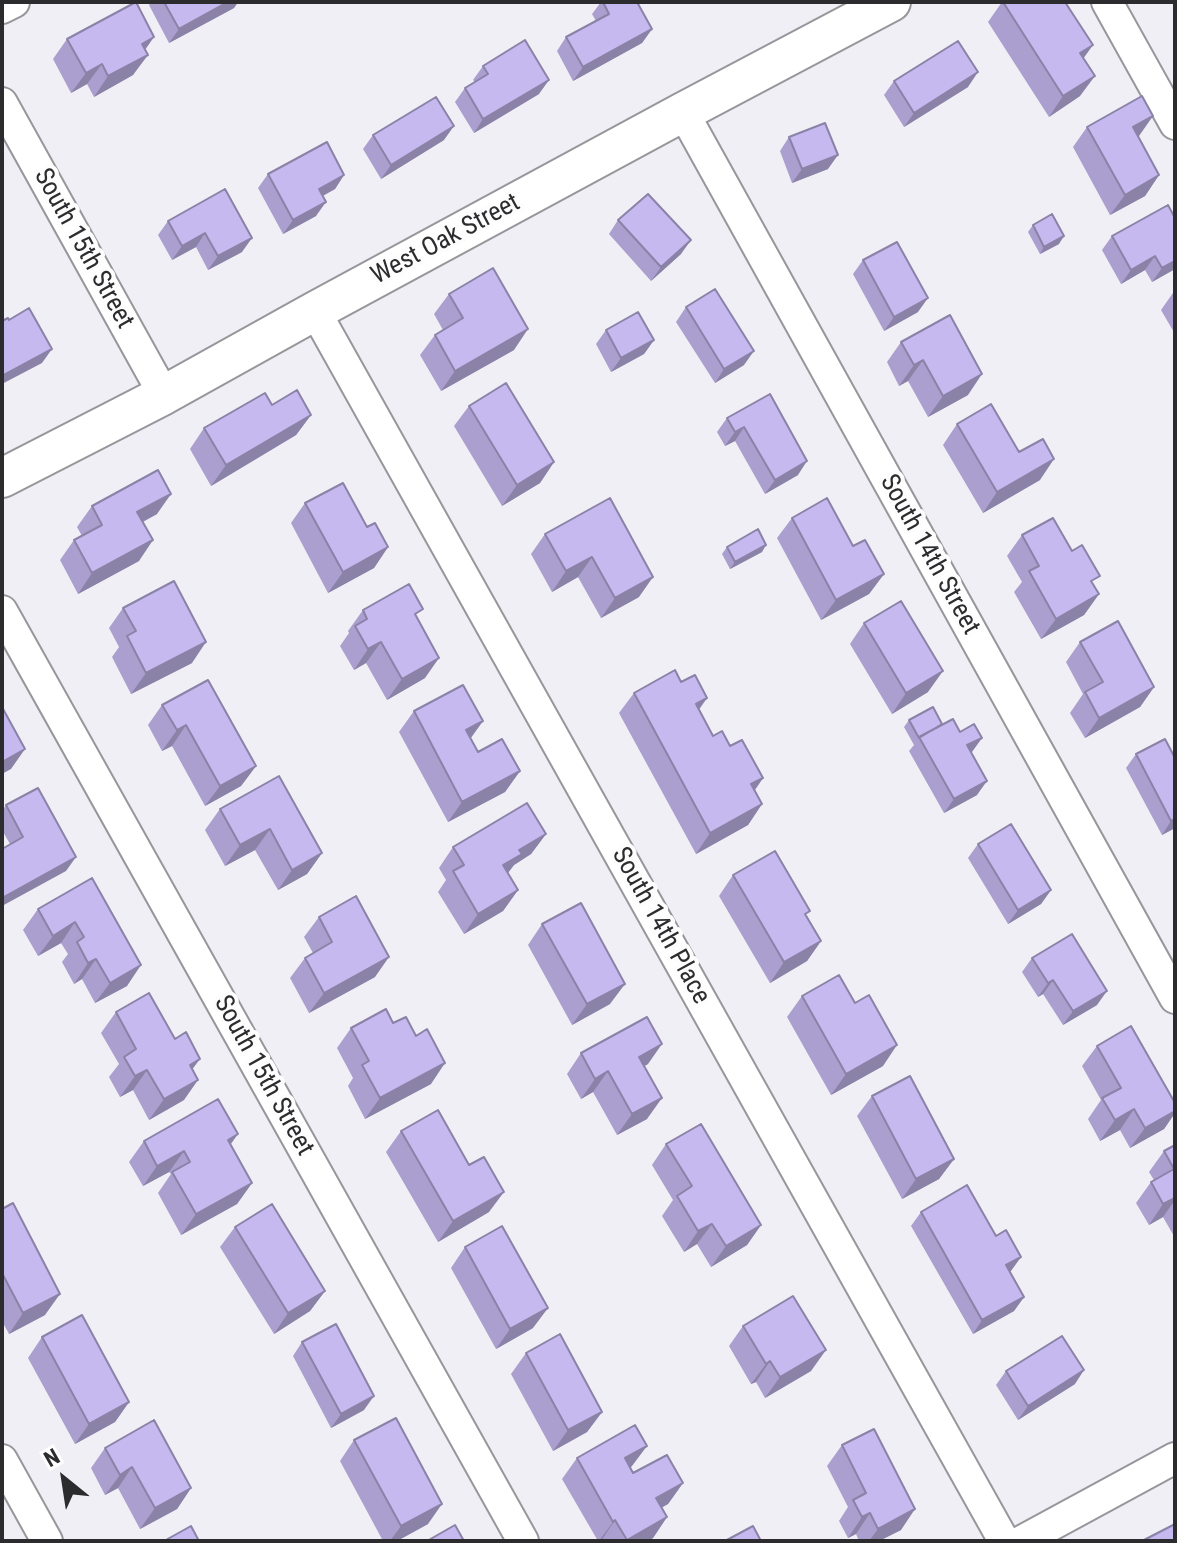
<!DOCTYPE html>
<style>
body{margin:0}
#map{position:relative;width:1177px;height:1543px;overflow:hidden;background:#f0eff5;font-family:"Roboto Condensed",sans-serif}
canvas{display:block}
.frame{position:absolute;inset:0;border:4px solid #2c2c2e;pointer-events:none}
.north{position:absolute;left:24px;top:1439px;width:80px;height:80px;-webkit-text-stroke:6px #fdfdfe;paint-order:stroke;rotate:330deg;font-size:22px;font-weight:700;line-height:32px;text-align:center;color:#2c2c2e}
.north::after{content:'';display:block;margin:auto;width:28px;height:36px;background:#2c2c2e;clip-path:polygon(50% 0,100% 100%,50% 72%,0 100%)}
</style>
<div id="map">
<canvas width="1177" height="1543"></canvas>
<div class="frame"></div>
<div class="north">N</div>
</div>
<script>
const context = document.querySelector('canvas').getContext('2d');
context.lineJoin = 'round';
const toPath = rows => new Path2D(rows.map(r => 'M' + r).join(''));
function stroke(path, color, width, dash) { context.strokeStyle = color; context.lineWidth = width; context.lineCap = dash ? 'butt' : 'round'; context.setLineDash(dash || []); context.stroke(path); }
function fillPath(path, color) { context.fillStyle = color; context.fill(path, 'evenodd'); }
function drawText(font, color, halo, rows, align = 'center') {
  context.font = font + ' "Roboto Condensed",sans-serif'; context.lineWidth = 8; context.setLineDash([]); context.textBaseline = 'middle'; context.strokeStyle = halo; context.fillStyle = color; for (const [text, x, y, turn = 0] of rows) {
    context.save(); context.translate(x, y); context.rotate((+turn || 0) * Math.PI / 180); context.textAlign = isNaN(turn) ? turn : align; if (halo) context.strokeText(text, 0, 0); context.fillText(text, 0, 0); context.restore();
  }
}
const minor = toPath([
 [1107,2,1175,124],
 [2,8,14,2],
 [2,103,164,395],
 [683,112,1175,998],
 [315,311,1004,1541],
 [2,611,523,1541],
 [2,1460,47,1541],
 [1022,1541,1175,1458]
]);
const tertiary = toPath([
 [2,478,164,395,315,311,683,112,891,2]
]);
const wall = toPath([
 [151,2,238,2,234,8,169,43,149,5],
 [601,2,637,2,652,29,642,43,573,81,557,51,566,37,596,21,592,14],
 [1002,2,1065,2,1084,58,1080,96,1049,117,988,22],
 [67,39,145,50,133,75,94,97,87,84,71,93,53,59],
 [483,66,539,94,474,133,455,102,465,88,475,82,473,80],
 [894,81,968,87,904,127,884,95],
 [1087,127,1159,175,1145,196,1110,215,1073,147],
 [373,135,444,140,381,179,363,149],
 [789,137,828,169,792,183,780,151],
 [268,174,344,175,335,189,323,196,316,216,283,234,258,188],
 [225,189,242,252,208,270,196,247,172,260,158,235,168,221],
 [1175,218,1175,269,1152,282,1145,270,1121,284,1102,250,1112,236],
 [618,220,681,254,651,281,609,234],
 [1033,225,1059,244,1040,254,1028,232],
 [863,260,918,312,884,331,853,274],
 [1175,290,1175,334,1161,310],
 [449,294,514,350,441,391,420,355,435,335,443,330,434,314],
 [686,307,744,365,715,383,676,322],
 [606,330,654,340,644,354,611,372,596,344],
 [901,342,968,395,928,417,908,381,899,386,887,362],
 [770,394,798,475,765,494,735,441,725,446,717,432,727,418],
 [272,405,311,415,296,435,211,486,190,449,204,428],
 [469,406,554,462,540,483,502,506,454,426],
 [957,424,1019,452,1040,480,983,513,943,445],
 [610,498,639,597,601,618,578,577,552,592,531,554,545,534],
 [305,503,367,527,388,547,374,568,328,593,291,523],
 [92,506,157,514,143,522,139,561,78,594,60,560,74,540,82,536,77,527],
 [792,518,853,546,884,574,869,594,821,620,777,538],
 [1022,535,1072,551,1099,594,1084,615,1041,639,1014,592,1022,582,1007,556],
 [727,547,762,552,730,569,722,554],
 [123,608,192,663,131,694,112,657,119,647,109,628],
 [363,610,417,618,425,678,387,700,366,663,354,670,340,646,349,633,348,631],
 [864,623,928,692,892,714,850,644],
 [1080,642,1154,687,1140,707,1085,738,1070,713,1083,694,1066,662],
 [681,682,707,698,699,710,713,736,730,746,763,778,755,790,762,804,748,825,696,854,619,713,634,693],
 [162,705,256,766,241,786,205,806,172,746,162,751,148,725],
 [414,711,483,721,470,738,478,752,520,771,505,792,448,822,399,732],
 [909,720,942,724,960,732,982,738,971,752,977,795,944,813,909,751,914,745,904,727],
 [1136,754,1175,758,1175,828,1162,835,1126,768],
 [279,776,322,853,307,874,278,890,255,850,225,866,205,830,220,809],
 [6,805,66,871,10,844,2,830,2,811],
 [546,834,531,854,514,865,508,873,518,890,503,911,464,934,438,892,446,880,439,868,453,847],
 [978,844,1051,890,1041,904,1008,924,968,858],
 [733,875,807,916,821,941,807,961,770,983,719,896],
 [92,878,127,986,95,1003,82,979,74,984,62,962,68,954,61,943,38,956,23,930,38,909],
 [319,917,375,977,309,1013,290,978,305,958,313,953,304,937],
 [542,924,610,1004,572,1025,528,945],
 [1032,958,1097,1005,1063,1025,1043,994,1038,997,1022,972],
 [802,996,855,1003,883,1066,831,1095,787,1017],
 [116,1012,192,1070,184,1100,149,1120,133,1090,120,1097,109,1077,119,1064,101,1033],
 [393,1023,416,1036,431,1084,365,1119,348,1086,353,1078,337,1048,351,1028],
 [1097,1046,1175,1103,1175,1113,1164,1129,1130,1148,1120,1130,1100,1141,1088,1119,1101,1100,1082,1066],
 [581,1053,648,1064,644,1066,647,1119,617,1135,593,1092,581,1099,567,1074],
 [872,1096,954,1159,939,1179,902,1199,857,1116],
 [401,1131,489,1212,438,1242,386,1152],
 [144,1141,230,1145,252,1183,237,1204,181,1235,158,1193,171,1174,169,1172,143,1186,129,1162],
 [666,1144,761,1225,747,1245,711,1267,697,1244,684,1252,662,1216,673,1200,652,1165],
 [1175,1145,1175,1238,1163,1217,1149,1225,1136,1203,1151,1182,1154,1180,1149,1172,1164,1151],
 [2,1209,45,1315,9,1334,2,1321],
 [921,1212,996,1236,1021,1257,1010,1271,1024,1297,1014,1311,973,1334,911,1226],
 [235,1227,325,1291,310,1311,274,1334,220,1247],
 [465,1247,533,1328,496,1349,451,1268],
 [743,1326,811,1371,765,1398,756,1382,751,1384,729,1346],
 [42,1337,129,1402,115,1422,75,1444,28,1358],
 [302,1342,364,1410,331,1428,293,1356],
 [526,1353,602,1412,587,1432,553,1451,511,1374],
 [1006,1371,1075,1384,1018,1420,996,1385],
 [354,1440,428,1524,397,1541,383,1541,340,1461],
 [842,1445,901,1530,879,1541,859,1541,856,1534,848,1538,839,1521,848,1507,827,1466],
 [105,1448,191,1488,177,1509,140,1529,118,1488,105,1495,91,1468],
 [577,1458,632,1466,630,1468,633,1473,683,1483,668,1504,662,1507,667,1517,653,1538,648,1541,598,1541,562,1479]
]);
const shadedWall = toPath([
 [228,2,238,2,234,8,169,43,179,29],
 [652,29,642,43,573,81,583,67],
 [154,37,140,57,142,44],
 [1093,45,1078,66,1080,53],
 [148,55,133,75,94,97,108,76],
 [102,64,87,84,71,93,86,73],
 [978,72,968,87,904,127,914,113],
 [1095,76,1080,96,1049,117,1063,96],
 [549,80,539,94,474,133,483,119],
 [1153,116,1139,136,1118,147,1133,127],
 [454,126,444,140,381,179,391,165],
 [838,155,828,169,792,183,802,169],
 [344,175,335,189,309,203,319,189],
 [1159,175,1145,196,1110,215,1125,195],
 [326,202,316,216,283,234,293,220],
 [205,233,196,247,172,260,182,246],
 [1064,236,1059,244,1040,254,1044,247],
 [252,238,242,252,208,270,218,256],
 [691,240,681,254,651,281,661,267],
 [1155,256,1145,270,1121,284,1131,270],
 [1175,261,1175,269,1152,282,1162,268],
 [928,298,918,312,884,331,894,317],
 [528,329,514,350,441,391,455,371],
 [654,340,644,354,611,372,621,358],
 [52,349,42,363,2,384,2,376],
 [754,351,744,365,715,383,724,369],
 [923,360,908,381,899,386,914,365],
 [982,374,968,395,928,417,943,396],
 [311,415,296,435,211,486,226,465],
 [744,427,735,441,725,446,735,432],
 [1054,459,1040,480,983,513,997,492],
 [807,461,798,475,765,494,775,480],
 [554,462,540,483,502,506,517,485],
 [171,494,157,514,123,532,137,512],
 [153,540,139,561,78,594,92,573],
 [766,545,762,552,730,569,735,562],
 [388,547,374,568,328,593,343,572],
 [592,557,578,577,552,592,566,571],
 [884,574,869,594,821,620,836,600],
 [653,577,639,597,601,618,615,598],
 [1099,594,1084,615,1041,639,1056,619],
 [206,642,192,663,131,694,146,673],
 [381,642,366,663,354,670,368,649],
 [439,658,425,678,387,700,402,679],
 [943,671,928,692,892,714,906,693],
 [1154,687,1140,707,1085,738,1099,718],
 [707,698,692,718,696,704],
 [483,721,468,742,466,730],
 [186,725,172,746,162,751,177,730],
 [982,738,972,752,957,759,967,745],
 [25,749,11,769,2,774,2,762],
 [256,766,241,786,205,806,220,786],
 [520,771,505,792,448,822,462,802],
 [763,778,749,798,751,784],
 [987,781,977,795,944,813,954,799],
 [762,804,748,825,696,854,710,833],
 [1175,819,1175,828,1162,835,1171,821],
 [270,829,255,850,225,866,240,845],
 [546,834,531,854,514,865,507,874,503,865,519,850],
 [322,853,307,874,278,890,292,870],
 [76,857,66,871,2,906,2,898],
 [518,890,503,911,464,934,478,914],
 [1051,890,1041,904,1008,924,1018,910],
 [75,922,61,943,38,956,53,936],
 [821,941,807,961,770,983,784,962],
 [389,957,375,977,309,1013,324,993],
 [96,959,82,979,74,984,88,963],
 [141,965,127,986,95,1003,110,983],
 [1053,980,1043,994,1038,997,1048,983],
 [625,984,610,1004,572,1025,587,1004],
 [1107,991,1097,1005,1063,1025,1073,1011],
 [662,1044,648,1064,625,1077,639,1057],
 [897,1045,883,1066,831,1095,846,1074],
 [200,1059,185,1079,190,1065],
 [445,1063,431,1084,365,1119,380,1098],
 [147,1070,133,1090,120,1097,135,1076],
 [608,1071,593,1092,581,1099,595,1079],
 [198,1080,184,1100,149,1120,164,1099],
 [662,1098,647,1119,617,1135,632,1114],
 [1134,1109,1120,1130,1100,1141,1115,1120],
 [1175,1111,1175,1113,1164,1129,1130,1148,1145,1128],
 [238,1134,223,1155,228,1140],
 [184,1151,169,1172,143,1186,157,1166],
 [954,1159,939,1179,902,1199,916,1179],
 [252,1183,237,1204,181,1235,196,1214],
 [504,1192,489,1212,438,1242,453,1221],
 [1175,1198,1175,1200,1163,1217,1149,1225,1163,1204],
 [712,1224,697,1244,684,1252,698,1231],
 [761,1225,747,1245,711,1267,726,1246],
 [1021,1257,1011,1271,996,1279,1006,1265],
 [325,1291,310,1311,274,1334,288,1313],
 [60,1294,45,1315,9,1334,23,1313],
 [1024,1297,1014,1311,973,1334,982,1320],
 [548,1308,533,1328,496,1349,510,1329],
 [826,1350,811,1371,765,1398,780,1377],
 [770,1361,756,1382,751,1384,766,1364],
 [1084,1370,1075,1384,1018,1420,1028,1406],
 [374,1396,364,1410,331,1428,341,1414],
 [129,1402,115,1422,75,1444,89,1424],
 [602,1412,587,1432,553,1451,568,1430],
 [647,1446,632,1466,610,1479,625,1458],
 [132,1467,118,1488,105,1495,120,1475],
 [683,1483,668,1504,642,1519,656,1498],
 [191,1488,177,1509,140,1529,155,1508],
 [442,1504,428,1524,397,1541,390,1541,401,1526],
 [915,1509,901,1530,879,1541,869,1541,878,1529],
 [870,1513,856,1534,848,1538,862,1517],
 [667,1517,653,1538,648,1541,626,1541],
 [615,1520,601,1541,599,1541,613,1522]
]);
const building = toPath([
 [136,2,154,37,142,44,148,55,108,76,102,64,86,73,67,39,136,2],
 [164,2,228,2,179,29,164,2],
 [603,2,637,2,652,29,583,67,566,37,609,14,603,2],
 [1003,2,1065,2,1093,45,1080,53,1095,76,1063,96,1003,2],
 [525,40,549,80,483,119,465,88,488,74,483,66,525,40],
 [958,41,978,72,914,113,894,81,958,41],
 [1142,96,1153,116,1133,127,1159,175,1125,195,1087,127,1142,96],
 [436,97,454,126,391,165,373,135,436,97],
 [825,123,838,155,802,169,789,137,825,123],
 [327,142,344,175,319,189,326,202,293,220,268,174,327,142],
 [225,189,252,238,218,256,205,233,182,246,168,221,225,189],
 [648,194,691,240,661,267,618,220,648,194],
 [1168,205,1175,218,1175,261,1162,268,1155,256,1131,270,1112,236,1168,205],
 [1052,214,1064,236,1044,247,1033,225,1052,214],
 [897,242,928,298,894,317,863,260,897,242],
 [493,268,528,329,455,371,435,335,463,318,449,294,493,268],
 [715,289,754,351,724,369,686,307,715,289],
 [29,308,52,349,2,376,2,321,8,318,9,320,29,308],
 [638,312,654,340,621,358,606,330,638,312],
 [950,315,982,374,943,396,923,360,914,365,901,342,950,315],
 [506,383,554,462,517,485,469,406,506,383],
 [297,390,311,415,226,465,204,428,265,393,272,405,297,390],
 [770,394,807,461,775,480,744,427,735,432,727,418,770,394],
 [991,404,1019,452,1043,439,1054,459,997,492,957,424,991,404],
 [158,470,171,494,137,512,153,540,92,573,74,540,102,525,92,506,158,470],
 [343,483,367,527,375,523,388,547,343,572,305,503,343,483],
 [610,498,653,577,615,598,592,557,566,571,545,534,610,498],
 [827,498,853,546,865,540,884,574,836,600,792,518,827,498],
 [1053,518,1072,551,1082,545,1100,576,1091,581,1099,594,1056,619,1029,571,1039,566,1022,535,1053,518],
 [758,529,766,545,735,562,727,547,758,529],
 [174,581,206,642,146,673,127,636,136,631,123,608,174,581],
 [409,584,423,609,415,614,439,658,402,679,381,642,368,649,355,626,367,619,363,610,409,584],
 [901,601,943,671,906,693,864,623,901,601],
 [1118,621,1154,687,1099,718,1085,692,1103,682,1080,642,1118,621],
 [675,670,681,682,695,675,707,698,696,704,713,736,722,731,730,746,742,740,763,778,751,784,762,804,710,833,634,693,675,670],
 [208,680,256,766,220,786,186,725,177,730,162,705,208,680],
 [463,685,483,721,466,730,478,752,502,739,520,771,462,802,414,711,463,685],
 [2,707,25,749,2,762,2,707],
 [933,707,942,724,919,738,909,720,933,707],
 [953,719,960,732,974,724,982,738,967,745,987,781,954,799,919,737,953,719],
 [1165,739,1175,758,1175,819,1171,821,1136,754,1165,739],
 [279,776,322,853,292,870,270,829,240,845,220,809,279,776],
 [38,788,76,857,2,898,2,849,23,837,6,805,38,788],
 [527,803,546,834,519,850,522,854,503,865,518,890,478,914,453,871,464,865,453,847,527,803],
 [1011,824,1051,890,1018,910,978,844,1011,824],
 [775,851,810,911,805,914,821,941,784,962,733,875,775,851],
 [92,878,141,965,110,983,96,959,88,963,77,942,84,937,75,922,53,936,38,909,92,878],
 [356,896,389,957,324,993,305,958,332,942,319,917,356,896],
 [581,903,625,984,587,1004,542,924,581,903],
 [1072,934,1107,991,1073,1011,1053,980,1048,983,1032,958,1072,934],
 [839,975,855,1003,869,995,897,1045,846,1074,802,996,839,975],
 [149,993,175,1039,186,1032,200,1059,190,1065,198,1080,164,1099,147,1070,135,1076,124,1057,136,1049,116,1012,149,993],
 [386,1009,393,1023,406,1017,416,1036,427,1029,445,1063,380,1098,362,1065,369,1061,351,1028,386,1009],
 [647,1017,662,1044,639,1057,662,1098,632,1114,608,1071,595,1079,581,1053,647,1017],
 [1131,1026,1175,1103,1175,1111,1145,1128,1134,1109,1115,1120,1102,1098,1121,1088,1097,1046,1131,1026],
 [910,1076,954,1159,916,1179,872,1096,910,1076],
 [218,1099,238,1134,228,1140,252,1183,196,1214,172,1172,190,1162,184,1151,157,1166,144,1141,218,1099],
 [438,1110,469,1165,484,1157,504,1192,453,1221,401,1131,438,1110],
 [701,1124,761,1225,726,1246,712,1224,698,1231,677,1196,692,1186,666,1144,701,1124],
 [1175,1145,1175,1198,1163,1204,1151,1182,1174,1169,1164,1151,1175,1145],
 [967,1185,996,1236,1006,1230,1021,1257,1006,1265,1024,1297,982,1320,921,1212,967,1185],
 [13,1203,60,1294,23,1313,2,1273,2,1209,13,1203],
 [272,1204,325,1291,288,1313,235,1227,272,1204],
 [502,1226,548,1308,510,1329,465,1247,502,1226],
 [793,1296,826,1350,780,1377,770,1361,766,1364,743,1326,793,1296],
 [82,1315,129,1402,89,1424,42,1337,82,1315],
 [336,1324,374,1396,341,1414,302,1342,336,1324],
 [560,1334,602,1412,568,1430,526,1353,560,1334],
 [1062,1336,1084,1370,1028,1406,1006,1371,1062,1336],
 [396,1418,442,1504,401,1526,354,1440,396,1418],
 [154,1420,191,1488,155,1508,132,1467,120,1475,105,1448,154,1420],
 [635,1425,647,1446,625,1458,633,1473,667,1455,683,1483,656,1498,667,1517,627,1540,615,1520,613,1522,577,1458,635,1425],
 [874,1429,915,1509,878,1529,870,1513,862,1517,853,1500,866,1493,842,1445,874,1429],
 [1175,1524,1175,1541,1142,1541,1175,1524],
 [455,1525,464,1541,427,1541,455,1525],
 [191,1526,199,1541,164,1541,191,1526],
 [753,1526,761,1541,725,1541,753,1526]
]);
const streetNames = [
 ["West Oak Street",446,240,-28],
 ["South 15th Street",83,249,61],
 ["South 14th Street",929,555,61],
 ["South 14th Place",660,926,61],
 ["South 15th Street",263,1076,61]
];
stroke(minor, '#97969b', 34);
stroke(tertiary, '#97969b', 42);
stroke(minor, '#fff', 30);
stroke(tertiary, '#fff', 38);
fillPath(wall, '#aa9fce');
fillPath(shadedWall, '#8b82a7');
fillPath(building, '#c6b9ef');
stroke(building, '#8b82a7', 2);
drawText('26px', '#2c2c2e', '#fdfdfe', streetNames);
</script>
